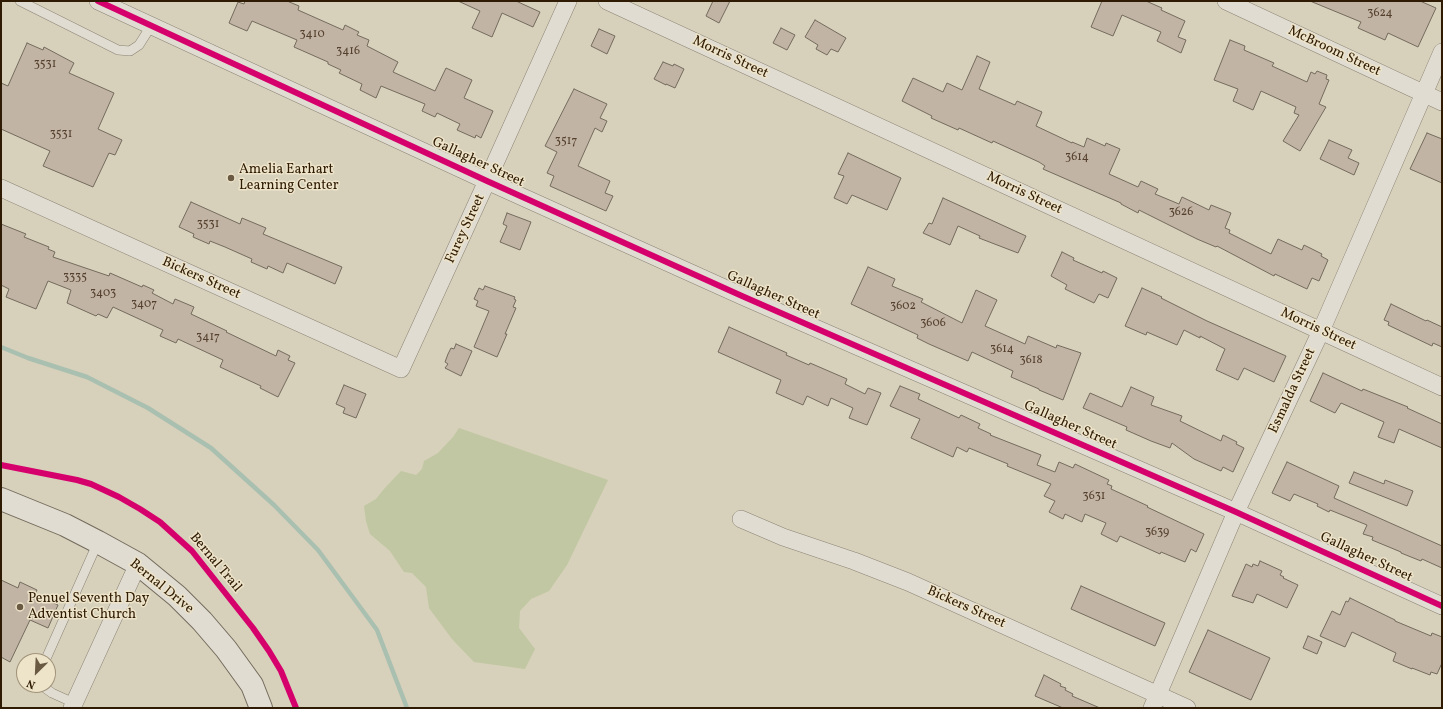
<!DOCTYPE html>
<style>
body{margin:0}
#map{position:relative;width:1443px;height:709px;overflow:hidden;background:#d7d0ba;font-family:Vollkorn,serif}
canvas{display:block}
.frame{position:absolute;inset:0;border:2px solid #2f1a03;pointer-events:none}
.north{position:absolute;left:16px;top:653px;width:40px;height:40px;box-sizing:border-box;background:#ede4ca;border:1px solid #a1937a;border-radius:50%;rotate:204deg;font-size:11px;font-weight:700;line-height:16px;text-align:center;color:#2f1a03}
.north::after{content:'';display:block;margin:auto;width:14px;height:18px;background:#6a5a43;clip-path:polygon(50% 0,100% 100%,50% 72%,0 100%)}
</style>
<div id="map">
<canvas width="1443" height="709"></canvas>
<div class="frame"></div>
<div class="north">N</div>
</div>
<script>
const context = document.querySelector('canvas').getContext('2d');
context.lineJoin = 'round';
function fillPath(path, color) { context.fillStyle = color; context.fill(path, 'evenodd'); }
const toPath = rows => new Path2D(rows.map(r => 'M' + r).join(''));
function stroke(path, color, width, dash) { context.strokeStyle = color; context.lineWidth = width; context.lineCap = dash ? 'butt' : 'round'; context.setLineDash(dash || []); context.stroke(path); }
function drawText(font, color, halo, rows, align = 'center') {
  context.font = font + ' Vollkorn,serif'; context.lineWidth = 3; context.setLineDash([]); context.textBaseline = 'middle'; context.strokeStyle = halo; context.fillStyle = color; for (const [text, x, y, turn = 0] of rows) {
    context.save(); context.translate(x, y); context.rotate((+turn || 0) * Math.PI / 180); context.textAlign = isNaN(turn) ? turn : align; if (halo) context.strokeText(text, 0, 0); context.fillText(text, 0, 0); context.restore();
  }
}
const green = toPath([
 [459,428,608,480,567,565,549,591,531,599,520,611,519,628,535,649,525,669,474,662,452,639,429,608,426,587,412,573,404,572,390,551,370,534,366,521,364,506,376,499,384,489,401,471,416,475,422,469,424,461,438,453,453,437]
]);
const stream = toPath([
 [1,347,28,358,87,377,148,408,211,448,274,505,318,550,377,630,407,708]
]);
const building = toPath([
 [245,1,287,1,299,6,298,10,343,30,345,25,359,32,357,35,369,40,367,46,398,62,393,72,435,91,446,68,472,80,464,98,493,111,481,138,476,135,475,138,457,130,460,124,437,113,435,117,422,111,425,104,381,86,376,98,360,90,362,84,339,73,341,70,328,64,328,62,294,47,297,40,252,21,247,31,233,25,229,23,238,2,244,4,245,1],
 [458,1,516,1,540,12,533,27,502,13,492,37,472,28,480,11,458,1],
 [713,1,730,1,719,23,706,16,713,1],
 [1102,1,1146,1,1162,8,1161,10,1185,21,1178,37,1186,40,1181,53,1157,41,1161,32,1122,15,1113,36,1091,27,1102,1],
 [1310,1,1420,1,1436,8,1418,47,1388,33,1385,40,1358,28,1361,22,1310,1],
 [815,20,846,38,838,52,831,49,827,55,816,49,818,45,805,37,815,20],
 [781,28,795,35,787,50,773,43,781,28],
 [599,29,615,36,607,54,591,46,599,29],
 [1230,40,1245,46,1244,50,1274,63,1272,66,1307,82,1311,72,1315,74,1317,71,1327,75,1326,79,1329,80,1319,104,1326,107,1300,151,1283,141,1299,115,1294,113,1296,107,1261,91,1253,110,1233,101,1238,89,1214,80,1230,40],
 [27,43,43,50,44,47,74,63,69,73,114,93,98,129,122,140,115,155,109,153,93,187,43,166,50,151,1,129,1,83,8,86,27,43],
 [977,56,990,62,979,89,1015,105,1017,101,1042,112,1036,126,1072,143,1072,142,1084,147,1087,138,1105,146,1106,143,1120,149,1109,174,1138,187,1141,181,1158,189,1155,194,1179,204,1182,197,1209,210,1211,205,1231,213,1225,228,1230,230,1229,233,1271,254,1278,239,1302,250,1304,245,1322,254,1321,256,1328,260,1319,281,1312,278,1307,289,1275,274,1274,276,1217,246,1216,247,1197,239,1139,210,1138,213,1121,204,1121,203,1043,169,1045,166,1039,162,993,141,992,143,959,128,958,130,931,118,932,116,902,101,913,78,943,92,947,83,962,90,977,56],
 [663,62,673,66,674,64,684,69,675,88,666,84,666,85,654,79,663,62],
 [574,89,607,104,600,118,607,121,602,132,595,128,578,166,610,181,605,193,613,196,606,211,550,186,554,176,547,173,557,152,545,146,574,89],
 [1427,133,1442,139,1442,183,1410,169,1427,133],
 [1329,140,1352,150,1348,158,1359,163,1354,175,1320,159,1329,140],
 [848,153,901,178,887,210,852,195,847,204,834,198,844,176,838,174,848,153],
 [943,198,1026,236,1018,253,979,238,980,236,958,226,950,245,923,233,929,223,932,224,943,198],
 [191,202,240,224,242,218,266,228,263,234,342,267,335,284,287,263,283,273,268,266,267,269,251,262,252,259,225,247,210,241,209,244,193,237,194,234,179,227,191,202],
 [507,213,531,222,520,250,500,242,507,226,503,224,507,213],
 [1,224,26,234,24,237,49,247,48,249,55,252,53,257,109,276,110,273,142,287,143,285,154,290,152,293,173,304,175,299,194,307,191,314,227,331,226,332,276,356,278,350,290,356,288,360,295,363,278,397,260,388,261,386,220,367,223,360,178,339,176,343,160,336,163,330,113,307,107,318,98,314,96,316,67,303,71,290,48,281,36,309,6,297,9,289,1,285,1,224],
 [1062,252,1074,258,1073,260,1102,273,1103,271,1117,278,1108,298,1099,294,1094,303,1065,289,1067,285,1051,276,1062,252],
 [868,267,895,279,892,286,923,299,921,302,962,323,976,290,997,300,985,326,1025,344,1028,336,1056,348,1057,345,1081,353,1063,400,1039,390,1039,389,1011,377,1013,371,972,352,968,361,929,344,917,338,918,335,851,304,868,267],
 [485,286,515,297,514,299,516,300,513,307,516,308,505,334,507,334,497,357,474,347,489,311,476,306,478,301,474,299,479,288,483,290,485,286],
 [1142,288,1162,297,1161,298,1207,321,1286,356,1274,382,1244,368,1238,380,1216,370,1225,349,1200,336,1200,338,1184,330,1177,345,1147,332,1146,335,1125,326,1142,288],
 [1391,304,1426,321,1427,320,1442,327,1442,347,1433,343,1432,346,1388,325,1389,322,1384,320,1391,304],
 [729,327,787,353,786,355,809,365,810,363,847,379,845,384,865,394,868,388,881,393,867,425,849,418,853,408,831,398,828,406,807,396,803,405,776,393,781,380,718,352,729,327],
 [456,344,472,351,461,376,445,368,448,364,445,362,448,354,451,348,454,349,456,344],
 [1323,373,1362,391,1363,389,1408,407,1407,408,1442,424,1442,448,1399,429,1394,443,1378,437,1384,422,1341,403,1335,413,1310,401,1323,373],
 [344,385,366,394,356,418,343,413,345,408,336,404,344,385],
 [900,386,920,394,918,399,959,418,961,415,980,424,978,428,991,434,990,435,1041,455,1037,465,1055,472,1059,462,1073,468,1075,464,1109,480,1107,484,1112,486,1111,489,1148,506,1147,507,1204,534,1196,552,1191,549,1185,562,1161,552,1160,554,1120,536,1117,542,1101,534,1106,523,1085,514,1082,522,1065,514,1063,519,1049,512,1055,501,1044,496,1051,484,1007,466,1008,464,969,448,967,452,957,447,953,457,911,438,920,419,890,406,900,386],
 [1131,387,1154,397,1151,405,1182,416,1180,421,1221,441,1223,435,1237,442,1236,444,1244,448,1233,472,1223,467,1221,471,1194,459,1172,443,1170,448,1151,441,1126,430,1127,427,1083,408,1090,393,1122,407,1131,387],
 [1287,462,1339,486,1334,498,1442,546,1442,568,1422,559,1421,561,1401,553,1401,552,1372,540,1373,537,1363,534,1367,525,1330,510,1329,512,1317,506,1318,504,1294,494,1290,501,1272,493,1287,462],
 [1354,472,1384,484,1385,480,1413,491,1407,506,1349,483,1354,472],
 [1260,561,1282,571,1280,575,1284,577,1283,578,1298,585,1287,608,1257,594,1253,603,1232,596,1246,564,1252,567,1253,564,1258,566,1260,561],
 [1,580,18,588,20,582,37,590,35,594,58,605,48,628,30,620,10,662,1,657,1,580],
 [1081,586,1165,623,1155,646,1071,609,1081,586],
 [1350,598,1395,620,1395,621,1431,636,1432,633,1442,637,1442,663,1437,674,1431,672,1430,675,1412,668,1412,669,1393,661,1396,653,1352,632,1345,647,1320,636,1332,611,1340,615,1346,601,1348,602,1350,598],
 [1208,630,1270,658,1251,700,1189,672,1208,630],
 [1308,636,1322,642,1317,654,1303,648,1308,636],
 [1044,675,1061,684,1060,686,1066,688,1065,690,1073,694,1072,696,1100,708,1063,708,1035,696,1044,675]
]);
const lane = toPath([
 [20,1,118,50,130,51,139,45,151,26],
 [45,661,98,542],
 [41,685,52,693,74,703]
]);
const street = toPath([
 [98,1,487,181,742,296,1236,512,1442,606],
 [607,1,1442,387],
 [1226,1,1442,102],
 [1,188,401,369,487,181,568,1],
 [741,519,783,537,854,561,908,582,1187,708],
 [72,708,138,564],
 [1152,708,1236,512,1321,331,1442,52]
]);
const secondary = toPath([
 [1,499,65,525,98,542,138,564,177,596,202,621,226,649,252,685,261,708]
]);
const cycleway = toPath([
 [98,1,487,181,742,296,1236,512,1442,606],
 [1,465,77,480,91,484,119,497,140,509,160,522,192,551,253,628,269,651,281,671,296,708]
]);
const markers = [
 [231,178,4,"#6a5a43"],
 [20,607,4,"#6a5a43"]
];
const numberNames = [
 ["3624",1380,14],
 ["3410",312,35],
 ["3416",348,52],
 ["3531",45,65],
 ["3531",61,135],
 ["3517",566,142],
 ["3614",1077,158],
 ["3626",1181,213],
 ["3531",208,225],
 ["3335",75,278],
 ["3403",103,294],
 ["3407",144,305],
 ["3602",903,307],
 ["3606",933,324],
 ["3417",208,338],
 ["3614",1002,350],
 ["3618",1031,361],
 ["3631",1094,497],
 ["3639",1157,533]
];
const streetNames = [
 ["McBroom Street",1334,52,25],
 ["Morris Street",730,58,25],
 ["Gallagher Street",478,163,25],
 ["Morris Street",1024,194,25],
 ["Furey Street",466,229,-65],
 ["Bickers Street",201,279,24],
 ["Gallagher Street",773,296,24],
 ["Morris Street",1318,330,25],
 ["Esmalda Street",1293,391,-65],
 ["Gallagher Street",1070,426,24],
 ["Gallagher Street",1366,558,25],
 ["Bernal Trail",215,563,50],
 ["Bernal Drive",161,587,39],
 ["Bickers Street",966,608,24]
];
const poiNames = [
 ["Amelia Earhart",239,170],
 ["Learning Center",239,186],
 ["Penuel Seventh Day",28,599],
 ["Adventist Church",28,615]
];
fillPath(green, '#c0c7a2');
stroke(stream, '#a9c0b1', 4.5);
fillPath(building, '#c2b4a5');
stroke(building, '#736b5d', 1);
stroke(lane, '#8b8475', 10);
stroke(street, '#8b8475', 18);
stroke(secondary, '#736b5d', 24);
stroke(lane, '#e0dcd1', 9);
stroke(street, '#e0dcd1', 17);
stroke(secondary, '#e0dcd1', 22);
stroke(cycleway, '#d6006c', 6);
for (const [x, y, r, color] of markers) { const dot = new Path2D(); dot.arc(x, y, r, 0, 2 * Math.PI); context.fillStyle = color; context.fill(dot); stroke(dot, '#ede4ca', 1.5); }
drawText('12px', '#54402c', null, numberNames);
drawText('14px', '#2f1a03', '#ede4ca', streetNames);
drawText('14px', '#2f1a03', '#ede4ca', poiNames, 'left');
</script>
